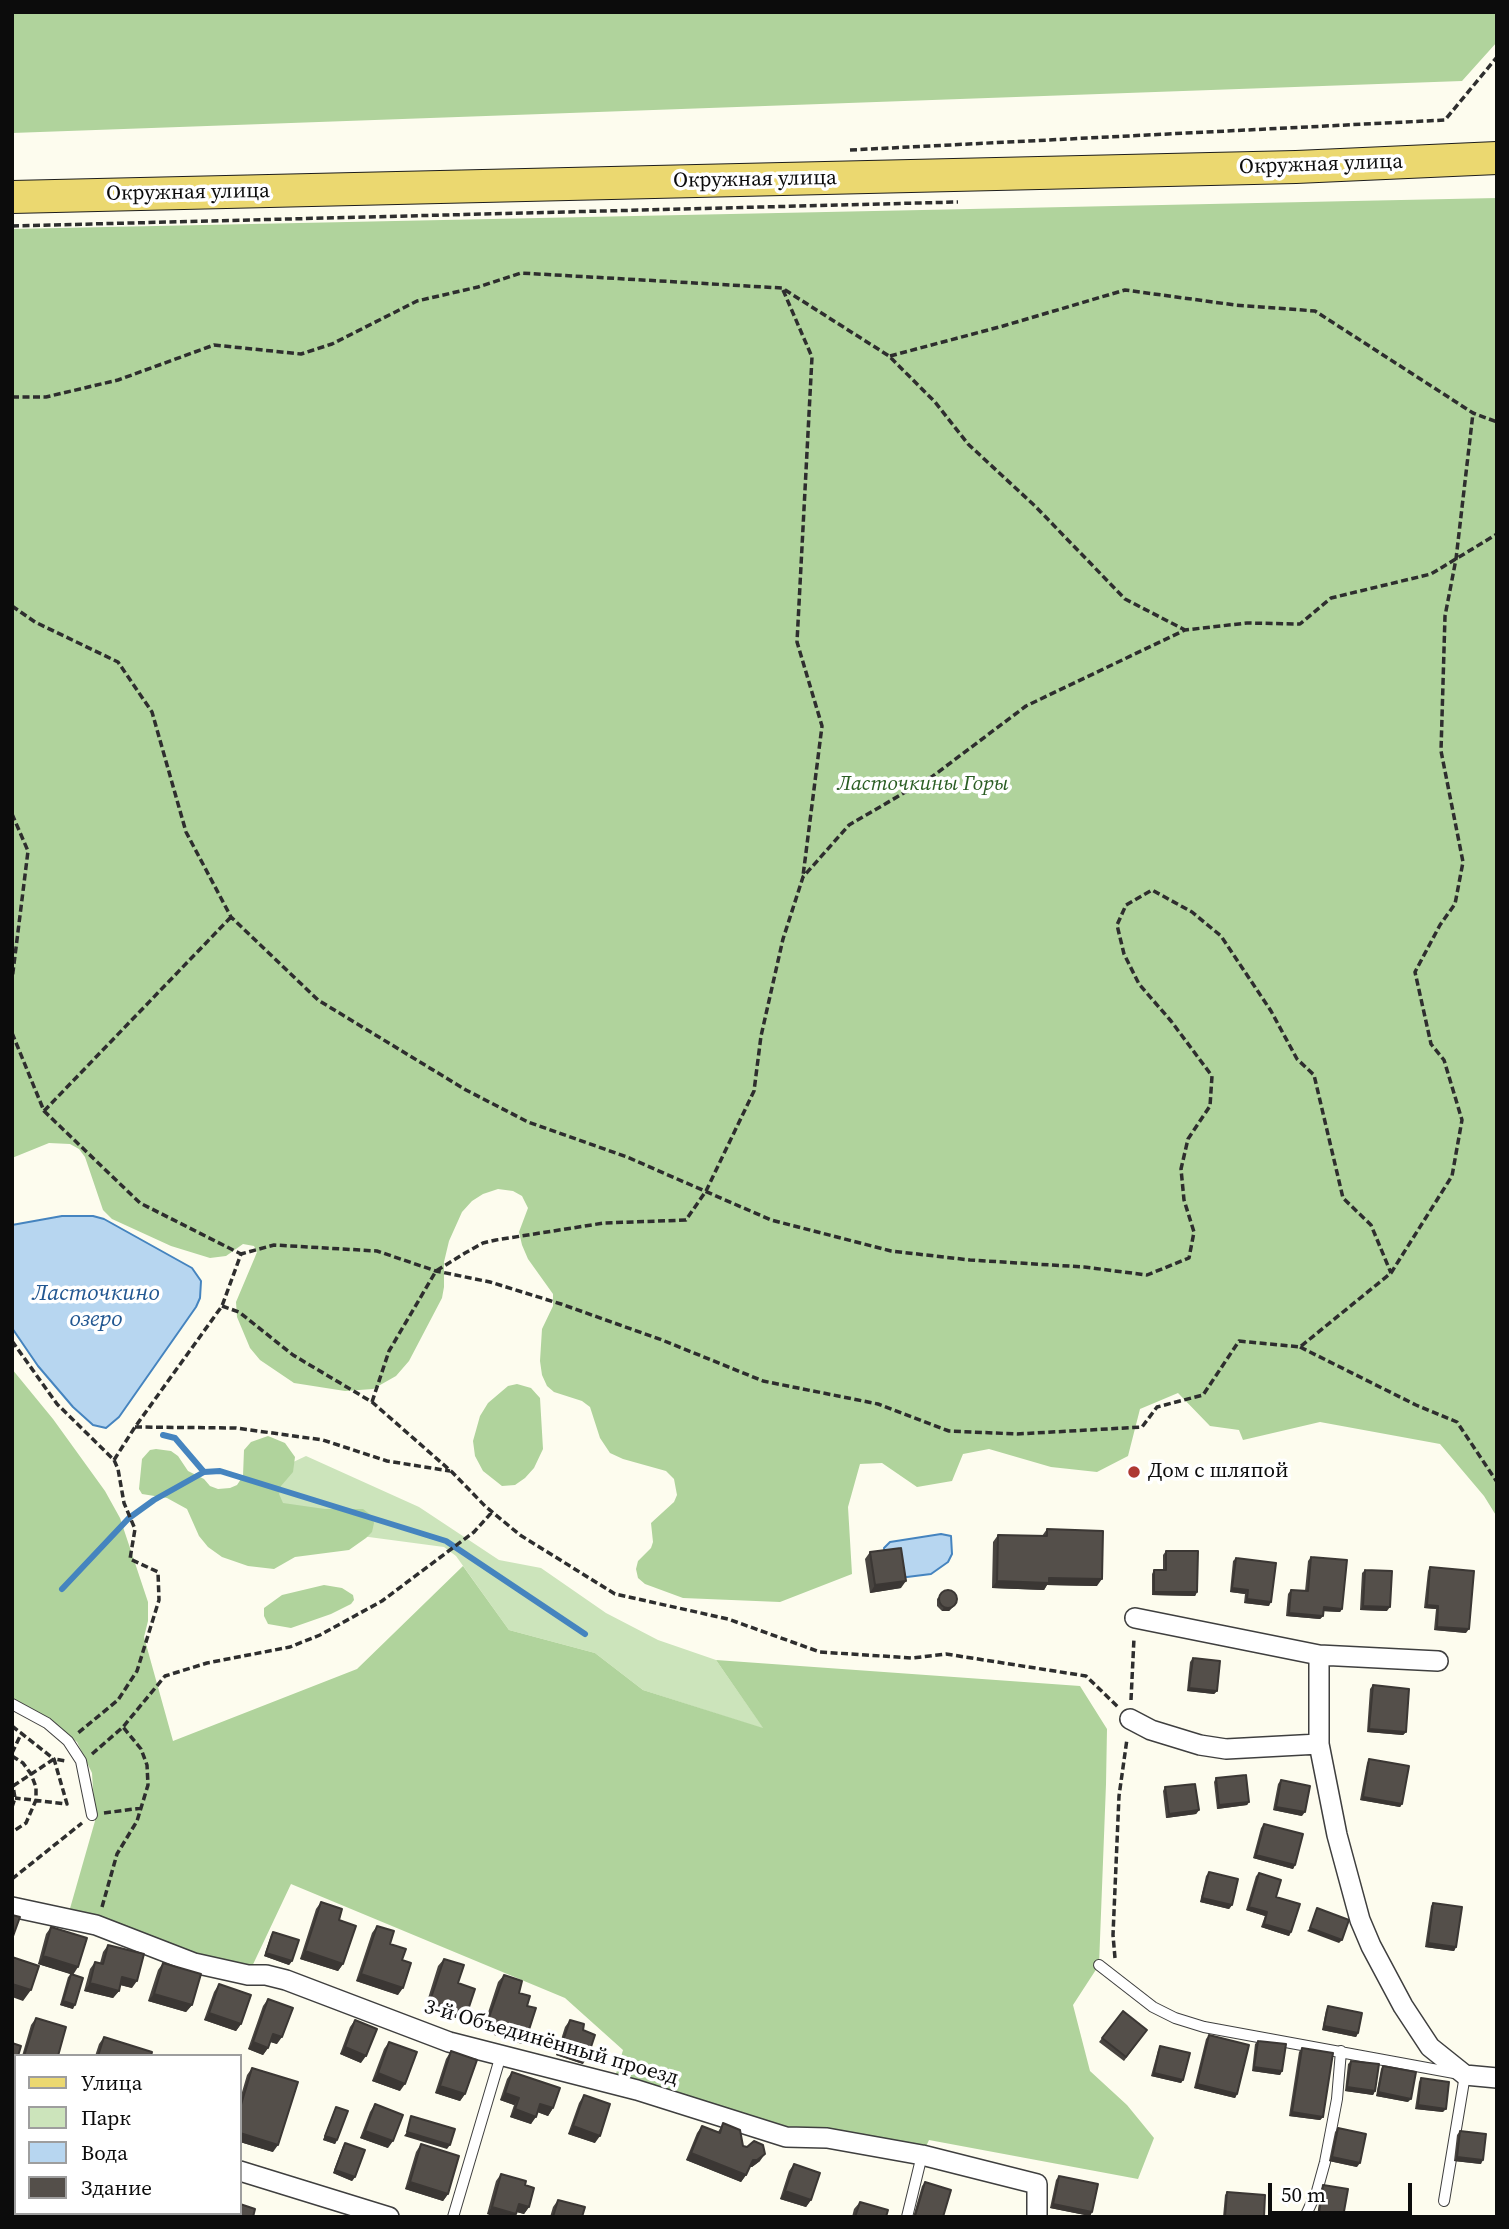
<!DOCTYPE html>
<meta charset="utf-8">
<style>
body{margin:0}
#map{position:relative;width:1509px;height:2229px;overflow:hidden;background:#fdfcee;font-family:"Source Serif 4",serif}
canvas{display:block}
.frame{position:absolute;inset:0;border:14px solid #0c0c0c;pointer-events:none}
.legend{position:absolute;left:14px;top:2054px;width:228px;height:161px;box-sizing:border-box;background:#fff;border:2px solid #9e9e9e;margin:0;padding:9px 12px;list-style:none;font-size:21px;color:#0c0c0c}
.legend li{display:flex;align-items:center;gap:14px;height:35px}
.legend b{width:35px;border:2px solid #9e9e9e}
.scale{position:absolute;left:1268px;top:2183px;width:144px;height:32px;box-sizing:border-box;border:4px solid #0c0c0c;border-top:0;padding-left:9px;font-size:21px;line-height:24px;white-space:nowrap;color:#0c0c0c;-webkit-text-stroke:5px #fff;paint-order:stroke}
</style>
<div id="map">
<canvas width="1509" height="2229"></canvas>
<div class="frame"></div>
<ul class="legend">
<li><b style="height:9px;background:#ebd870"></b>Улица</li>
<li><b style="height:19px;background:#cce4bb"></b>Парк</li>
<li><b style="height:19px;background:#b7d6f0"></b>Вода</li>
<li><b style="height:19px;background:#544f4a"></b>Здание</li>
</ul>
<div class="scale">50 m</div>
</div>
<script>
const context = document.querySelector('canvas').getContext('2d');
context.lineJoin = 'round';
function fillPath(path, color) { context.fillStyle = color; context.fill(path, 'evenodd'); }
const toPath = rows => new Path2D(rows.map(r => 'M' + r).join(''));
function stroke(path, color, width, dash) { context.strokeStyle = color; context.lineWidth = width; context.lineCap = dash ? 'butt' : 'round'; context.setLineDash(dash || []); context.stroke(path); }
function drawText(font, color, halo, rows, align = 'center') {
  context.font = font + ' "Source Serif 4",serif'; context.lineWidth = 7; context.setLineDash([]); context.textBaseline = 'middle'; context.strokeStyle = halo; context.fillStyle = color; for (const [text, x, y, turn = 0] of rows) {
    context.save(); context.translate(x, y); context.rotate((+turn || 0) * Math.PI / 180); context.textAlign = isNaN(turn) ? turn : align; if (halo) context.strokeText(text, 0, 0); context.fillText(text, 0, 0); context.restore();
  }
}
const green = toPath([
 [306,1456,419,1507,499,1560,541,1568,606,1613,658,1640,716,1660,764,1729,643,1690,595,1653,509,1630,456,1556,444,1547,331,1532,262,1502,270,1473]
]);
const forest = toPath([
 [12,12,1497,12,1497,42,1462,81,12,133],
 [1497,198,1497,1517,1484,1496,1440,1444,1320,1422,1243,1440,1239,1430,1210,1426,1178,1393,1140,1409,1128,1456,1097,1472,1051,1467,989,1449,963,1454,952,1481,917,1487,882,1463,860,1464,848,1507,852,1574,780,1602,683,1598,645,1584,638,1578,636,1569,638,1561,651,1548,653,1542,651,1523,674,1502,677,1495,674,1479,666,1471,623,1459,610,1453,600,1438,590,1407,582,1401,554,1392,547,1386,542,1375,540,1361,542,1329,553,1306,553,1294,528,1259,522,1245,519,1232,528,1208,522,1196,513,1191,498,1189,483,1194,472,1201,462,1212,449,1241,444,1262,444,1287,442,1298,409,1361,396,1376,373,1389,345,1391,294,1383,260,1360,250,1348,237,1317,236,1302,255,1257,257,1252,254,1246,243,1244,226,1256,210,1258,171,1246,112,1219,103,1210,85,1157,79,1149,70,1144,49,1143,12,1158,12,229],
 [12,1369,53,1419,105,1491,120,1518,148,1602,148,1621,144,1637,173,1741,357,1669,463,1566,509,1630,595,1653,643,1690,763,1728,716,1660,1080,1686,1107,1729,1106,1784,1099,1965,1073,2005,1090,2071,1127,2105,1154,2138,1138,2179,929,2140,922,2155,786,2137,613,2084,623,2050,565,1998,291,1884,248,1975,67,1919,95,1821,92,1773,77,1742,41,1715,12,1700],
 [517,1384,531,1388,540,1398,543,1449,534,1468,525,1478,515,1485,502,1486,483,1471,475,1456,473,1441,480,1416,488,1403,508,1386],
 [268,1436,285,1443,295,1457,293,1472,281,1486,279,1494,283,1503,325,1509,363,1509,372,1516,374,1523,372,1532,366,1538,349,1550,295,1557,274,1569,248,1566,222,1557,208,1547,199,1536,187,1509,167,1498,142,1494,139,1489,142,1459,150,1450,156,1449,171,1451,178,1456,188,1471,204,1479,210,1486,218,1489,230,1488,237,1485,243,1476,244,1450,251,1442],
 [324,1585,342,1588,353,1595,354,1600,351,1604,331,1614,291,1628,268,1624,264,1616,264,1608,282,1595]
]);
const water = toPath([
 [62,1216,93,1216,104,1219,192,1268,201,1281,200,1298,196,1307,119,1417,106,1428,93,1425,73,1407,38,1366,12,1328,12,1225,62,1216],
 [941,1534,951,1536,952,1554,948,1562,931,1574,899,1578,885,1557,884,1548,890,1542,941,1534]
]);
const stream = toPath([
 [163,1435,175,1438,204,1472],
 [62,1589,129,1518,154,1500,204,1472,220,1471,446,1541,585,1634]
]);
const path = toPath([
 [850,150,1445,120,1497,57],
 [12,226,958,202],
 [783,290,812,357,797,642,822,726,803,876],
 [890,356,1003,326,1125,290,1235,305,1315,311,1473,413,1497,422],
 [12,397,46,397,118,380,214,345,301,354,332,344,417,301,478,287,521,273,782,288,889,356,935,402,968,444,1035,506,1125,599,1185,630],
 [12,606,35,622,118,662,152,712,186,832,231,917,318,1000,466,1090,528,1122,627,1157,771,1220,891,1251,970,1260,1084,1267,1147,1275,1189,1258,1194,1232,1184,1200,1181,1169,1188,1139,1210,1106,1212,1076,1171,1021,1139,984,1124,954,1117,925,1126,905,1152,890,1192,912,1221,936,1271,1011,1297,1059,1314,1075,1343,1198,1371,1225,1391,1273],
 [12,814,28,851,12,980],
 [12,1033,44,1111,140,1203,241,1254],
 [44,1111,231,917],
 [222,1306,239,1312,293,1355,372,1402,452,1472,485,1506,520,1535,615,1594,728,1619,820,1652,912,1658,946,1654,1086,1676,1118,1707],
 [12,1341,57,1404,114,1460,118,1469,124,1503,135,1529,130,1559,158,1572,159,1600,137,1671,118,1700,78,1733],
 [1300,1347,1416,1405,1457,1422,1497,1482],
 [372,1402,389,1351,436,1271,465,1253,483,1243,496,1240,604,1223,686,1220,706,1191,754,1091,761,1036,783,939,803,877,849,825,933,776,1026,706,1185,630,1247,623,1300,624,1331,598,1431,574,1497,534],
 [135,1427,236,1428,323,1440,387,1461,450,1471],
 [114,1460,135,1427,222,1306,241,1254,274,1245,377,1251,436,1271,490,1282,561,1304,662,1340,763,1381,878,1404,949,1431,1017,1434,1142,1427,1157,1407,1203,1395,1239,1341,1300,1347,1391,1273,1452,1176,1462,1120,1444,1060,1431,1044,1415,972,1440,925,1455,904,1463,862,1441,751,1445,616,1456,559,1473,413],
 [1131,1700,1134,1638],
 [12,1726,54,1759,67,1804,15,1798],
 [12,1753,22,1732],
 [92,1754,123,1727,165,1676,207,1663,290,1647,320,1635,382,1601,474,1532,493,1511],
 [12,1756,23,1763,31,1774,36,1787,36,1800,26,1823,12,1832],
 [13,1786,54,1759,66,1761],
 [12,1807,15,1798,13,1786],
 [104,1813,142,1808],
 [12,1879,82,1823],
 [102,1907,117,1854,137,1821,148,1785,147,1765,141,1749,123,1727],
 [1115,1958,1113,1935,1119,1796,1127,1739]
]);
const service = toPath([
 [12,1704,47,1723,68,1741,81,1761,92,1815],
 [1099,1965,1153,2007,1175,2018,1204,2027,1465,2075,1444,2201],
 [453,2217,501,2055],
 [907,2217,922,2155],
 [1305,2217,1317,2191,1325,2162,1337,2099,1341,2051]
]);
const minor = toPath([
 [1135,1618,1319,1655,1438,1661],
 [1319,1655,1319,1744,1337,1835,1360,1920,1371,1946,1403,2006,1430,2047,1465,2075,1497,2078],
 [1130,1719,1151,1730,1200,1745,1226,1749,1319,1744],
 [12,1907,96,1925,194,1963,248,1975,266,1975,286,1980,449,2042,637,2090,786,2137,827,2138,922,2155,1037,2184,1037,2217],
 [12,2102,16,2103],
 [240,2171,389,2217]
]);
const primary = toPath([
 [12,197,1296,167,1497,158]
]);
const wall = toPath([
 [1047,1529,1097,1586,1047,1585,1044,1590,992,1588,993,1542,998,1535,1042,1536],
 [1166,1551,1197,1592,1195,1596,1152,1595,1152,1574,1154,1570,1163,1570,1163,1555],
 [870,1552,901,1588,870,1593,865,1559],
 [1311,1557,1342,1609,1340,1612,1323,1611,1323,1616,1320,1619,1286,1616,1288,1594,1291,1590,1305,1591,1308,1561],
 [1236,1558,1269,1606,1244,1603,1245,1594,1230,1592,1233,1561],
 [1430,1567,1466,1633,1434,1630,1436,1609,1424,1608,1428,1571],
 [1365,1570,1387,1611,1360,1610,1362,1573],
 [940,1595,954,1606,949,1611,942,1611,937,1606,937,1599],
 [1193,1658,1217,1691,1214,1694,1187,1691,1190,1662],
 [1373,1685,1406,1732,1403,1735,1367,1732,1370,1689],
 [1369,1759,1402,1804,1400,1807,1360,1800,1367,1763],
 [1216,1778,1249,1802,1247,1805,1217,1809,1214,1782],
 [1281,1780,1302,1816,1273,1810,1278,1784],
 [1165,1787,1199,1810,1196,1814,1166,1818,1163,1791],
 [1264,1824,1295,1865,1293,1869,1253,1858,1261,1828],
 [1209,1872,1232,1905,1229,1909,1200,1902,1206,1876],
 [1259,1873,1276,1897,1291,1932,1289,1936,1261,1927,1265,1916,1246,1910,1256,1876],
 [321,1902,339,1920,343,1964,338,1971,300,1959,316,1909],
 [1433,1903,1456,1947,1454,1951,1425,1947,1431,1906],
 [377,1926,402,1960,398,1995,356,1981,372,1933],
 [51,1927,73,1974,73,2009,60,2005,68,1977,71,1974,38,1964,46,1934],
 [273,1932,292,1961,289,1965,264,1956,271,1935],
 [108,1945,132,1988,120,1985,119,1991,113,1998,84,1991,90,1969,95,1962,100,1963,103,1952],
 [444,1959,458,1983,462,2020,425,2008,438,1966],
 [163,1963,192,2005,186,2012,148,2001,158,1970],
 [504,1975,519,1993,527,2006,527,2036,522,2044,482,2031,498,1982],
 [219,1984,241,2024,236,2031,204,2020,214,1992],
 [268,1999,277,2044,270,2042,268,2048,263,2055,248,2049,263,2006],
 [1328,2006,1358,2033,1356,2037,1322,2030,1326,2010],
 [1123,2011,1147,2030,1124,2061,1099,2042],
 [36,2018,58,2056,22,2056,31,2025],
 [355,2020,361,2063,340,2054,350,2027],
 [570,2020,583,2030,583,2064,556,2055,565,2027],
 [1209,2035,1237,2094,1235,2098,1194,2088,1206,2039],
 [104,2037,151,2056,95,2056,99,2044],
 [1258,2041,1282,2071,1280,2075,1252,2071,1255,2044],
 [389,2042,400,2091,372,2081,384,2049],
 [1160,2046,1183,2080,1181,2083,1151,2076,1158,2050],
 [1302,2048,1323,2117,1320,2120,1289,2116,1299,2052],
 [451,2051,465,2094,460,2101,435,2093,446,2059],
 [1351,2061,1375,2091,1373,2095,1345,2091,1348,2064],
 [1383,2066,1408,2102,1376,2096,1381,2069],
 [252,2068,273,2152,240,2142,240,2099,247,2075],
 [512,2072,553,2108,548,2116,537,2112,531,2124,510,2117,514,2105,500,2100,507,2079],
 [1421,2078,1443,2112,1415,2109,1419,2082],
 [584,2095,595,2143,568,2134,579,2103],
 [375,2104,388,2148,360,2138,370,2112],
 [336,2107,337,2140,335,2144,323,2140,334,2111],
 [723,2123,743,2146,760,2161,752,2167,750,2167,746,2175,741,2182,686,2160,697,2133,702,2126,718,2132],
 [1338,2128,1357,2167,1329,2161,1335,2132],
 [1460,2131,1481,2164,1454,2161,1457,2135],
 [345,2143,355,2177,352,2181,333,2173,343,2146],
 [421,2144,448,2194,443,2201,405,2189,416,2152],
 [794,2164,811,2200,806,2207,780,2199,789,2171],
 [501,2174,529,2207,524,2214,516,2212,487,2214,496,2181],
 [1059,2176,1092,2212,1090,2216,1050,2208,1056,2180],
 [925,2182,943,2217,913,2217,922,2186],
 [1323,2185,1348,2189,1317,2216,1321,2189],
 [1227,2192,1264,2217,1223,2217,1225,2195],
 [558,2200,582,2217,550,2217,553,2207],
 [860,2202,886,2217,852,2217,854,2209]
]);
const shadedWall = toPath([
 [1049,1578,1102,1579,1097,1586,1047,1585,1044,1590,992,1588,997,1581],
 [906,1581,901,1588,870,1593,875,1585],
 [1232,1588,1248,1590,1245,1594,1230,1592],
 [1154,1592,1197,1592,1195,1596,1152,1595],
 [1247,1599,1271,1602,1269,1606,1244,1603],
 [957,1602,949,1611,942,1611,944,1607],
 [1427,1605,1438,1606,1436,1609,1424,1608],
 [1363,1606,1390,1607,1387,1611,1360,1610],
 [1324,1607,1342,1609,1340,1612,1321,1611],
 [1289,1613,1323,1616,1320,1619,1286,1616],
 [1437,1627,1469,1629,1466,1633,1434,1630],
 [1189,1688,1217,1691,1214,1694,1187,1691],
 [1369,1729,1406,1732,1403,1735,1367,1732],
 [1363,1797,1402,1804,1400,1807,1360,1800],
 [1249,1802,1247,1805,1217,1809,1219,1805],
 [1276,1807,1305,1812,1302,1816,1273,1810],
 [1199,1810,1196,1814,1166,1818,1169,1814],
 [1256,1855,1295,1865,1293,1869,1253,1858],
 [1202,1898,1232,1905,1229,1909,1200,1902],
 [1249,1907,1267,1912,1265,1916,1246,1910],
 [1264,1924,1291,1932,1289,1936,1261,1927],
 [1310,1928,1342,1940,1339,1943,1307,1931],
 [1428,1943,1456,1947,1454,1951,1425,1947],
 [305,1951,343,1964,338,1971,300,1959],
 [266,1953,292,1961,289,1965,264,1956],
 [43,1956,78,1967,73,1975,38,1964],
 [361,1974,403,1988,398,1995,356,1981],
 [122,1977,137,1981,132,1988,117,1984],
 [90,1983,119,1991,113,1998,84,1991],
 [12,1984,31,1990,23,2001,12,1997],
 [154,1994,192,2005,186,2012,148,2001],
 [63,2001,75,2005,73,2009,60,2005],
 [430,2001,467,2013,462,2020,425,2008],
 [209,2013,241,2024,236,2031,204,2020],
 [487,2023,527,2036,522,2044,482,2031],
 [1324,2026,1358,2033,1356,2037,1322,2030],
 [273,2034,282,2037,277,2044,268,2041],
 [253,2042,268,2048,263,2055,248,2049],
 [345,2047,366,2056,361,2063,340,2054],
 [561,2047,588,2056,583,2064,556,2055],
 [1254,2067,1282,2071,1280,2075,1252,2071],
 [378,2073,405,2084,400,2091,372,2081],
 [1154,2073,1183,2080,1181,2083,1151,2076],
 [1197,2084,1237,2094,1235,2098,1194,2088],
 [440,2086,465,2094,460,2101,435,2093],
 [1347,2087,1375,2091,1373,2095,1345,2091],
 [1378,2092,1411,2099,1408,2102,1376,2096],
 [505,2093,519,2098,514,2105,500,2100],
 [540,2104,553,2108,548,2116,535,2111],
 [1418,2105,1446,2109,1443,2112,1415,2109],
 [515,2109,536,2117,531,2124,510,2117],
 [1292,2112,1323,2117,1320,2120,1289,2116],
 [573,2126,600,2136,595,2143,568,2134],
 [365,2131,393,2141,388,2148,360,2138],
 [407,2132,450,2145,447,2149,404,2136],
 [240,2133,278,2145,273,2152,240,2142],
 [325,2136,337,2140,335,2144,323,2140],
 [691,2153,746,2175,741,2182,686,2160],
 [765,2154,760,2161,752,2167,747,2167,753,2160],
 [1332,2157,1360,2163,1357,2167,1329,2161],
 [1457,2157,1483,2160,1481,2164,1454,2161],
 [335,2170,355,2177,352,2181,333,2173],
 [410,2182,448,2194,443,2201,405,2189],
 [785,2191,811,2200,806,2207,780,2199],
 [519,2204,529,2207,524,2214,514,2211],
 [1053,2204,1092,2212,1090,2216,1050,2208],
 [492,2207,516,2214,514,2217,494,2217,487,2214],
 [1319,2213,1343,2217,1317,2216]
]);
const building = toPath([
 [1047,1529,1103,1531,1102,1579,1049,1578,1049,1583,997,1581,998,1535,1047,1536,1047,1529],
 [901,1548,906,1581,875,1585,870,1552,901,1548],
 [1166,1551,1198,1551,1197,1592,1154,1592,1154,1570,1166,1570,1166,1551],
 [1311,1557,1347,1560,1342,1609,1324,1607,1323,1616,1289,1613,1291,1590,1308,1591,1311,1557],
 [1236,1558,1276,1563,1271,1602,1247,1599,1248,1590,1232,1588,1236,1558],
 [1430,1567,1474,1571,1469,1629,1437,1627,1438,1606,1427,1605,1430,1567],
 [1365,1570,1392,1571,1390,1607,1363,1606,1365,1570],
 '939 1599a9 9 0 1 1 18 0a9 9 0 1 1-18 0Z',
 [1193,1658,1220,1661,1217,1691,1189,1688,1193,1658],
 [1373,1685,1409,1689,1406,1732,1369,1729,1373,1685],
 [1369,1759,1409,1766,1402,1804,1363,1797,1369,1759],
 [1246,1775,1249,1802,1219,1805,1216,1778,1246,1775],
 [1281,1780,1310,1786,1305,1812,1276,1807,1281,1780],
 [1195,1784,1199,1810,1169,1814,1165,1787,1195,1784],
 [1264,1824,1303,1834,1295,1865,1256,1855,1264,1824],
 [1209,1872,1238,1879,1232,1905,1202,1898,1209,1872],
 [1259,1873,1281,1880,1276,1897,1300,1904,1291,1932,1264,1924,1267,1912,1249,1907,1259,1873],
 [321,1902,342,1909,339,1920,356,1926,343,1964,305,1951,321,1902],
 [1433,1903,1462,1907,1456,1947,1428,1943,1433,1903],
 [1317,1908,1349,1920,1342,1940,1310,1928,1317,1908],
 [12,1915,20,1917,12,1939,12,1915],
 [377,1926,394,1931,390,1944,406,1949,402,1960,411,1963,403,1988,361,1974,377,1926],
 [51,1927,87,1938,78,1967,43,1956,51,1927],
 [273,1932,299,1940,292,1961,266,1953,273,1932],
 [108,1945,144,1954,137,1981,122,1977,119,1991,90,1983,95,1962,103,1964,108,1945],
 [12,1957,39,1966,31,1990,12,1984,12,1957],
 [444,1959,464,1965,458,1983,475,1989,467,2013,430,2001,444,1959],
 [163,1963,201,1974,192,2005,154,1994,163,1963],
 [71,1974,83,1978,75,2005,63,2001,71,1974],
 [504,1975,522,1981,519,1993,530,1996,527,2006,536,2008,527,2036,487,2023,504,1975],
 [219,1984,251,1995,241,2024,209,2013,219,1984],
 [268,1999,293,2008,282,2037,273,2034,268,2048,253,2042,268,1999],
 [1328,2006,1362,2013,1358,2033,1324,2026,1328,2006],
 [1123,2011,1147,2030,1126,2057,1102,2038,1123,2011],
 [36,2018,66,2027,58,2056,24,2056,36,2018],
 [355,2020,377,2029,366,2056,345,2047,355,2020],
 [570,2020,584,2024,583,2030,595,2035,588,2056,561,2047,570,2020],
 [1209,2035,1249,2045,1237,2094,1197,2084,1209,2035],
 [104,2037,152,2052,151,2056,98,2056,104,2037],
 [1258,2041,1286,2044,1282,2071,1254,2067,1258,2041],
 [389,2042,417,2052,405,2084,378,2073,389,2042],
 [12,2043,21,2046,18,2056,16,2056,16,2063,13,2070,12,2070,12,2043],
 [1160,2046,1190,2053,1183,2080,1154,2073,1160,2046],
 [1302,2048,1333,2053,1323,2117,1292,2112,1302,2048],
 [451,2051,477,2060,465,2094,440,2086,451,2051],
 [1351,2061,1379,2064,1375,2091,1347,2087,1351,2061],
 [1383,2066,1416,2072,1411,2099,1378,2092,1383,2066],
 [252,2068,298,2082,278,2145,240,2133,240,2108,252,2068],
 [512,2072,560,2088,553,2108,540,2104,536,2117,515,2109,519,2098,505,2093,512,2072],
 [1421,2078,1449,2082,1446,2109,1418,2105,1421,2078],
 [584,2095,610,2104,600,2136,573,2126,584,2095],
 [375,2104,403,2115,393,2141,365,2131,375,2104],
 [336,2107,348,2111,337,2140,325,2136,336,2107],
 [411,2116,455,2129,450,2145,407,2132,411,2116],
 [723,2123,740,2130,743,2146,747,2147,754,2141,763,2145,765,2154,757,2160,753,2160,746,2175,691,2153,702,2126,720,2133,723,2123],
 [1338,2128,1366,2134,1360,2163,1332,2157,1338,2128],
 [12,2129,16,2130,16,2143,12,2154,12,2129],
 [1460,2131,1486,2134,1483,2160,1457,2157,1460,2131],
 [345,2143,365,2150,355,2177,335,2170,345,2143],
 [421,2144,459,2156,448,2194,410,2182,421,2144],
 [794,2164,820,2173,811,2200,785,2191,794,2164],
 [501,2174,526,2181,525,2185,534,2188,529,2207,519,2204,516,2214,492,2207,501,2174],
 [1059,2176,1098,2184,1092,2212,1053,2204,1059,2176],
 [925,2182,951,2190,943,2217,915,2216,925,2182],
 [1323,2185,1348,2189,1343,2217,1319,2213,1323,2185],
 [1227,2192,1265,2195,1264,2217,1225,2217,1227,2192],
 [558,2200,585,2207,582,2217,553,2217,558,2200],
 [860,2202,888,2210,886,2217,855,2217,860,2202],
 [240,2204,255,2209,253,2217,201,2217,202,2213,240,2213,240,2204]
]);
const markers = [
 [1134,1472,7,"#ae3832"]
];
const streetNames = [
 ["Окружная улица",1321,165,-2],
 ["Окружная улица",755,180,-1],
 ["Окружная улица",188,193,-1],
 ["3-й Объединённый проезд",551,2043,16]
];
const parkNames = [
 ["Ласточкины Горы",923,785]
];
const poiNames = [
 ["Дом с шляпой",1148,1472]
];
const waterNames = [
 ["Ласточкино",96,1294],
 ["озеро",96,1320]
];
fillPath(green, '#cce4bb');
fillPath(forest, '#b0d39c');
fillPath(water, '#b7d6f0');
stroke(water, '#4584bf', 2);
stroke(stream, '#4584bf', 6);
stroke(service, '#3f3f3f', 12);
stroke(minor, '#3f3f3f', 22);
stroke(primary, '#1d1d1d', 34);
stroke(path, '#2e2e2e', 3.5, [7, 3.5]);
stroke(service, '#fff', 10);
stroke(minor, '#fff', 19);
stroke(primary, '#ebd870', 32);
fillPath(wall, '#484440');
fillPath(shadedWall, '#3b3734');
fillPath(building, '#544f4a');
stroke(building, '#3b3734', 2);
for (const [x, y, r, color] of markers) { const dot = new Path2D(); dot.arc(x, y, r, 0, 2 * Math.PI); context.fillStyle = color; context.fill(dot); stroke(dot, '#fff', 2.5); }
drawText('21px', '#0c0c0c', '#fff', streetNames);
drawText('italic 21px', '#2a5d23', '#fff', parkNames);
drawText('21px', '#0c0c0c', '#fff', poiNames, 'left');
drawText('italic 23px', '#225791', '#fff', waterNames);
</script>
